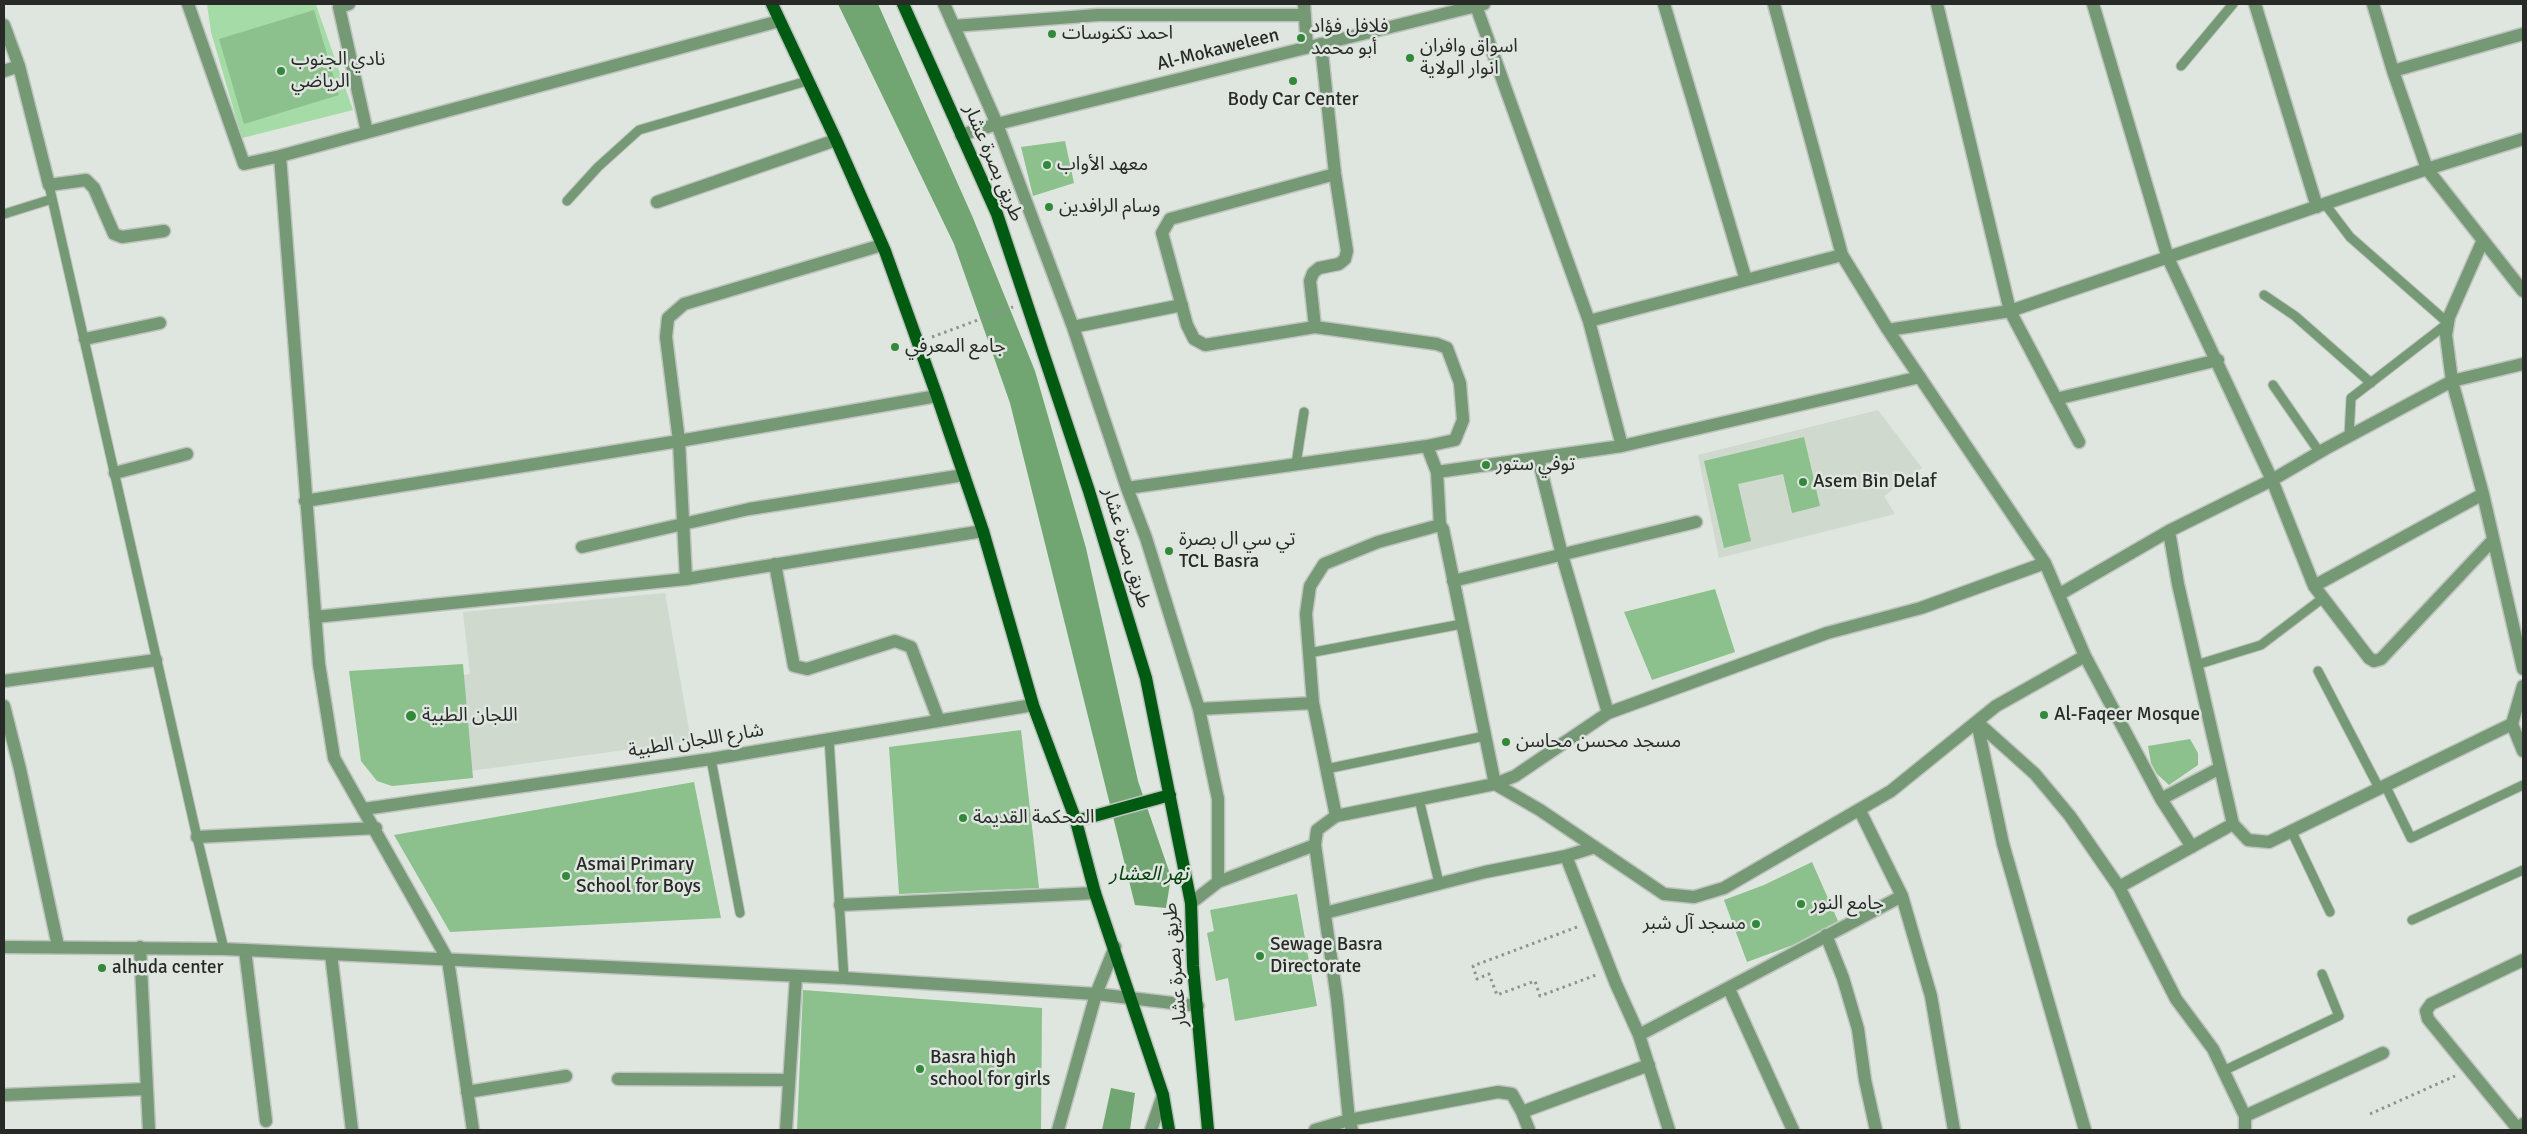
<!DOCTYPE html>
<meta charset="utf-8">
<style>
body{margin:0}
#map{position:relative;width:2527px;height:1134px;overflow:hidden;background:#dfe5df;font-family:Signika,sans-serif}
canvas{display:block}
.frame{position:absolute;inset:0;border:5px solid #282a28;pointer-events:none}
</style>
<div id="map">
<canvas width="2527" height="1134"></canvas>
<div class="frame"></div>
</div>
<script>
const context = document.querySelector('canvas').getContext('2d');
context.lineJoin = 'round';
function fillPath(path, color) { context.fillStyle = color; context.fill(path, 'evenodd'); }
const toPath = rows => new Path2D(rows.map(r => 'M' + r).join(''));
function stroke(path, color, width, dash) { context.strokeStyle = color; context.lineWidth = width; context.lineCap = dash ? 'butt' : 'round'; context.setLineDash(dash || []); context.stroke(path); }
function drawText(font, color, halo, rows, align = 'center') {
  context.font = font + ' Signika,"Noto Sans Arabic",sans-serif'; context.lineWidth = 5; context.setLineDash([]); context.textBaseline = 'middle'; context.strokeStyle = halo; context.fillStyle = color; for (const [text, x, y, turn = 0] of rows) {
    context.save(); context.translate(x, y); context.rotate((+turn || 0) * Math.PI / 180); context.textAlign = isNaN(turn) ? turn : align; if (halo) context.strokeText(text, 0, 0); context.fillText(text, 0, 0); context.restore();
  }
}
const built = toPath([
 [1878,410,1922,468,1884,496,1895,514,1719,558,1698,455],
 [665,593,691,741,470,771,458,676,470,674,463,612]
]);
const green = toPath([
 [207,4,318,4,316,5,353,110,242,138,211,32]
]);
const water = toPath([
 [838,4,878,4,973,218,1035,371,1086,548,1138,781,1171,877,1166,908,1135,905,1010,403,954,244],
 [1111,1088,1135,1093,1130,1130,1102,1130]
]);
const building = toPath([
 [314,10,339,95,244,124,219,39],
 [1065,141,1074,183,1033,196,1021,147],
 [1804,437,1820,506,1792,513,1783,474,1738,484,1751,541,1724,548,1704,461],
 [1715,589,1735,652,1652,680,1624,612],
 [463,664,473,778,392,786,377,781,361,761,349,671],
 [1021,730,1039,888,899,894,889,747],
 [2190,739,2198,753,2198,765,2169,785,2157,774,2151,763,2148,746],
 [694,782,721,918,450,932,394,835],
 [1812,862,1838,921,1793,945,1747,962,1724,900,1764,885],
 [1297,894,1317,1006,1235,1021,1228,978,1216,981,1207,933,1214,931,1210,910],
 [803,990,1042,1008,1041,1130,797,1130]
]);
const path = toPath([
 [932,337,1013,307],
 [1577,927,1473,966,1477,979,1489,974,1497,995,1535,981,1540,996,1596,975],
 [2370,1114,2455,1076]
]);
const service = toPath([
 [2181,66,2233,4],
 [49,185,197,837,224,949],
 [567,201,598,167,639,130,807,81],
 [2325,204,2350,237,2448,323,2351,398,2349,436],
 [4,214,52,199],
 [2264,295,2295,316,2371,383],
 [2273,385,2320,453],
 [1296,464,1304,412],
 [1309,653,1462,624],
 [2196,665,2261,645,2323,598],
 [2318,671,2379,788],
 [829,738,844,978],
 [711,759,740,913],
 [1326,769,1485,736],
 [2385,785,2411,838,2523,785],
 [1419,799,1439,883],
 [2291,830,2330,912],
 [2412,920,2523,870],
 [2223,1071,2339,1016,2322,974]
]);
const pedestrian = toPath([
 [2518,1129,2428,1019,2426,1011,2431,1004,2523,960]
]);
const minor = toPath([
 [188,4,244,164,280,156,779,21],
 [349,4,339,7,367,132],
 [944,4,997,124,1073,327,1127,488,1146,538,1199,709,1218,799,1218,882],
 [1304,4,1307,47],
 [1664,4,1746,280],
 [1774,4,1842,255,1888,330,2045,563,2085,656,2161,799,2192,847],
 [2093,4,2168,258,2272,480,2314,586,2369,658,2374,661,2381,659,2492,541],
 [2255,4,2317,207],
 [2373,4,2393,71,2427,169,2523,291],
 [1476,6,1589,321,1622,446],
 [4,25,19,66,49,185,86,180,94,188,114,234,122,237,164,231],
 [954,26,1098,15,1305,15],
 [4,71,19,66],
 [2393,71,2523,34],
 [280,156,319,664,334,758,448,960,473,1130],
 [1335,174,1170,219,1162,233,1187,325,1194,339,1205,345,1315,327,1437,344,1447,348,1460,383,1463,420,1455,440,1427,446],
 [657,202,836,140],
 [2483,240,2449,317,2446,335,2452,381,2483,494,2523,669],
 [2010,311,2079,442],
 [1589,321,1842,255],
 [1073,327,1182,305],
 [1315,327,1310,281,1313,273,1319,268,1339,264,1345,259,1347,251,1335,174,1321,44],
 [1888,330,2010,311,2427,169,2523,139],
 [85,339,160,323],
 [2056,399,2218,360],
 [1538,458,1562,555,1608,713],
 [1437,472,1622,446,1920,377],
 [115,473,187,454],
 [1127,488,1427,446,1437,472,1440,525,1443,529,1495,784,1540,810,1664,894,1694,897,1724,888,1891,791,1996,706,2085,656],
 [305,501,679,441,937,396],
 [2169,531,2178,584,2233,824,2248,840,2269,842,2512,724],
 [582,547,749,509,964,475],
 [775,564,794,666,807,669,895,641,911,647,939,721],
 [686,579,679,441,666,337,668,318,684,304,882,245],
 [1453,581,1696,522],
 [2314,586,2483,494],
 [2060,594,2169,531,2272,480,2325,449,2452,381,2523,364],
 [315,617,686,579,983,531],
 [4,681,156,660],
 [2523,686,2512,724,2523,751],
 [4,706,20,769,58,946],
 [1199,709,1313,703],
 [1977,722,2035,774,2070,816,2119,887,2176,999,2213,1049,2245,1116,2245,1130],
 [1977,722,2003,844,2085,1130],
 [2161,799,2220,768],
 [364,809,711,759,1033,705],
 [1860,811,1902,896,1931,996,1954,1130],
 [1336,816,1313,703,1306,614,1310,586,1324,564,1378,542,1440,525],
 [197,837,376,828],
 [1566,856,1616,984,1639,1035,1669,1130],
 [2119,887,2233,824],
 [1191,903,1218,882,1315,845],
 [840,905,1095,893],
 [1325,913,1485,872,1566,856,1595,847],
 [1826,935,1843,978,1858,1029,1865,1080,1876,1130],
 [140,947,149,1130],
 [245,950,266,1121],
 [331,954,352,1130],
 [1729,989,1793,1130],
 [1639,1035,1902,896],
 [618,1079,789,1080],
 [467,1092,566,1076],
 [4,1095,146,1089],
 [1522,1112,1649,1065],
 [2245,1116,2383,1053],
 [786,1130,796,977],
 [1058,1130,1096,994,1115,947],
 [1315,1130,1349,1120,1498,1092,1512,1094,1522,1112,1529,1130],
 [1352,1130,1349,1120,1337,999,1315,845,1317,830,1336,816,1495,784,1515,776,1608,713,1827,633,1921,608,2045,563],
 [2517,1130,2523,1124]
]);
const tertiary = toPath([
 [1937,4,2010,311],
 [961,135,997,124,1484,4],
 [4,947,224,949,844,978,1096,994,1198,1006],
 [1151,1130,1163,1095]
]);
const primary = toPath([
 [772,4,836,140,885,251,937,396,983,531,1033,705,1076,821,1095,893,1163,1095,1169,1130],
 [903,4,997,214,1089,491,1146,678,1191,903,1193,966,1208,1130],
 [1076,821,1170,795]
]);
const markers = [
 [1052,34,5,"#318939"],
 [1301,38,5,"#318939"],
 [1410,58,5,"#318939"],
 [281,71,5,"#318939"],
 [1293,81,5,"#318939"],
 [1047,165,5,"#318939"],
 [1049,207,5,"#318939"],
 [895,347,5,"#318939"],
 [1486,465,5,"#318939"],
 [1803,482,5,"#318939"],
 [1169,551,5,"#318939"],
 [2044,715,5,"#318939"],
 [411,716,6,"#318939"],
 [1506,742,5,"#318939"],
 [963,818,5,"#318939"],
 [566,876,5,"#318939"],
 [1801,904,5,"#318939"],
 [1756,924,5,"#318939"],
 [1260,956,5,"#318939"],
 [102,968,5,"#318939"],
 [920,1069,5,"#318939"]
];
const poiNames = [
 ["فلافل فؤاد",1311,27],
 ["أبو محمد",1311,49],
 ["احمد تكنوسات",1062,34],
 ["اسواق وافران",1420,47],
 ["انوار الولاية",1420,69],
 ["نادي الجنوب",291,60],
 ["الرياضي",291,82],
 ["Body Car Center",1293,100,"center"],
 ["معهد الأواب",1057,165],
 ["وسام الرافدين",1059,207],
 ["جامع المعرفي",905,347],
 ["توفي ستور",1496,465],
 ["Asem Bin Delaf",1813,482],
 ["تي سي ال بصرة",1179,540],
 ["TCL Basra",1179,562],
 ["Al-Faqeer Mosque",2054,715],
 ["اللجان الطبية",422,716],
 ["مسجد محسن محاسن",1516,742],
 ["المحكمة القديمة",973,818],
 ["Asmai Primary",576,865],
 ["School for Boys",576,887],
 ["جامع النور",1811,904],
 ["مسجد آل شبر",1746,924,"right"],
 ["Sewage Basra",1270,945],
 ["Directorate",1270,967],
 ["alhuda center",112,968],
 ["Basra high",930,1058],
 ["school for girls",930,1080]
];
const streetNames = [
 ["Al-Mokaweleen",1218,50,-14],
 ["طريق بصرة عشار",993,163,67],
 ["طريق بصرة عشار",1126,548,73],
 ["شارع اللجان الطبية",696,741,-9],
 ["طريق بصرة عشار",1176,965,-95]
];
const waterNames = [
 ["نهر العشار",1149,875]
];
fillPath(built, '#cfd9ce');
fillPath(green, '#a5dba6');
fillPath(water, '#71a572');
fillPath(building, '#8cc08c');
stroke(service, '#bec3be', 11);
stroke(pedestrian, '#bec3be', 15);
stroke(minor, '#bec3be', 15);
stroke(tertiary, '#bec3be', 15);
stroke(primary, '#bec3be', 15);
stroke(path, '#8f938f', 3, [2.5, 4]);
stroke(service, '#749974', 9);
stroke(pedestrian, '#749974', 12);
stroke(minor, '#749974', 12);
stroke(tertiary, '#749974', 12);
stroke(primary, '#005a12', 12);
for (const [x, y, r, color] of markers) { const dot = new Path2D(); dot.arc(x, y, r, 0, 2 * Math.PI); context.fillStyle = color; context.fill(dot); stroke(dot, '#dfe5df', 2); }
drawText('19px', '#282a28', '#dfe5df', poiNames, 'left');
drawText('19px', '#282a28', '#dfe5df', streetNames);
drawText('italic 20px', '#05400e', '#dfe5df', waterNames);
</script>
